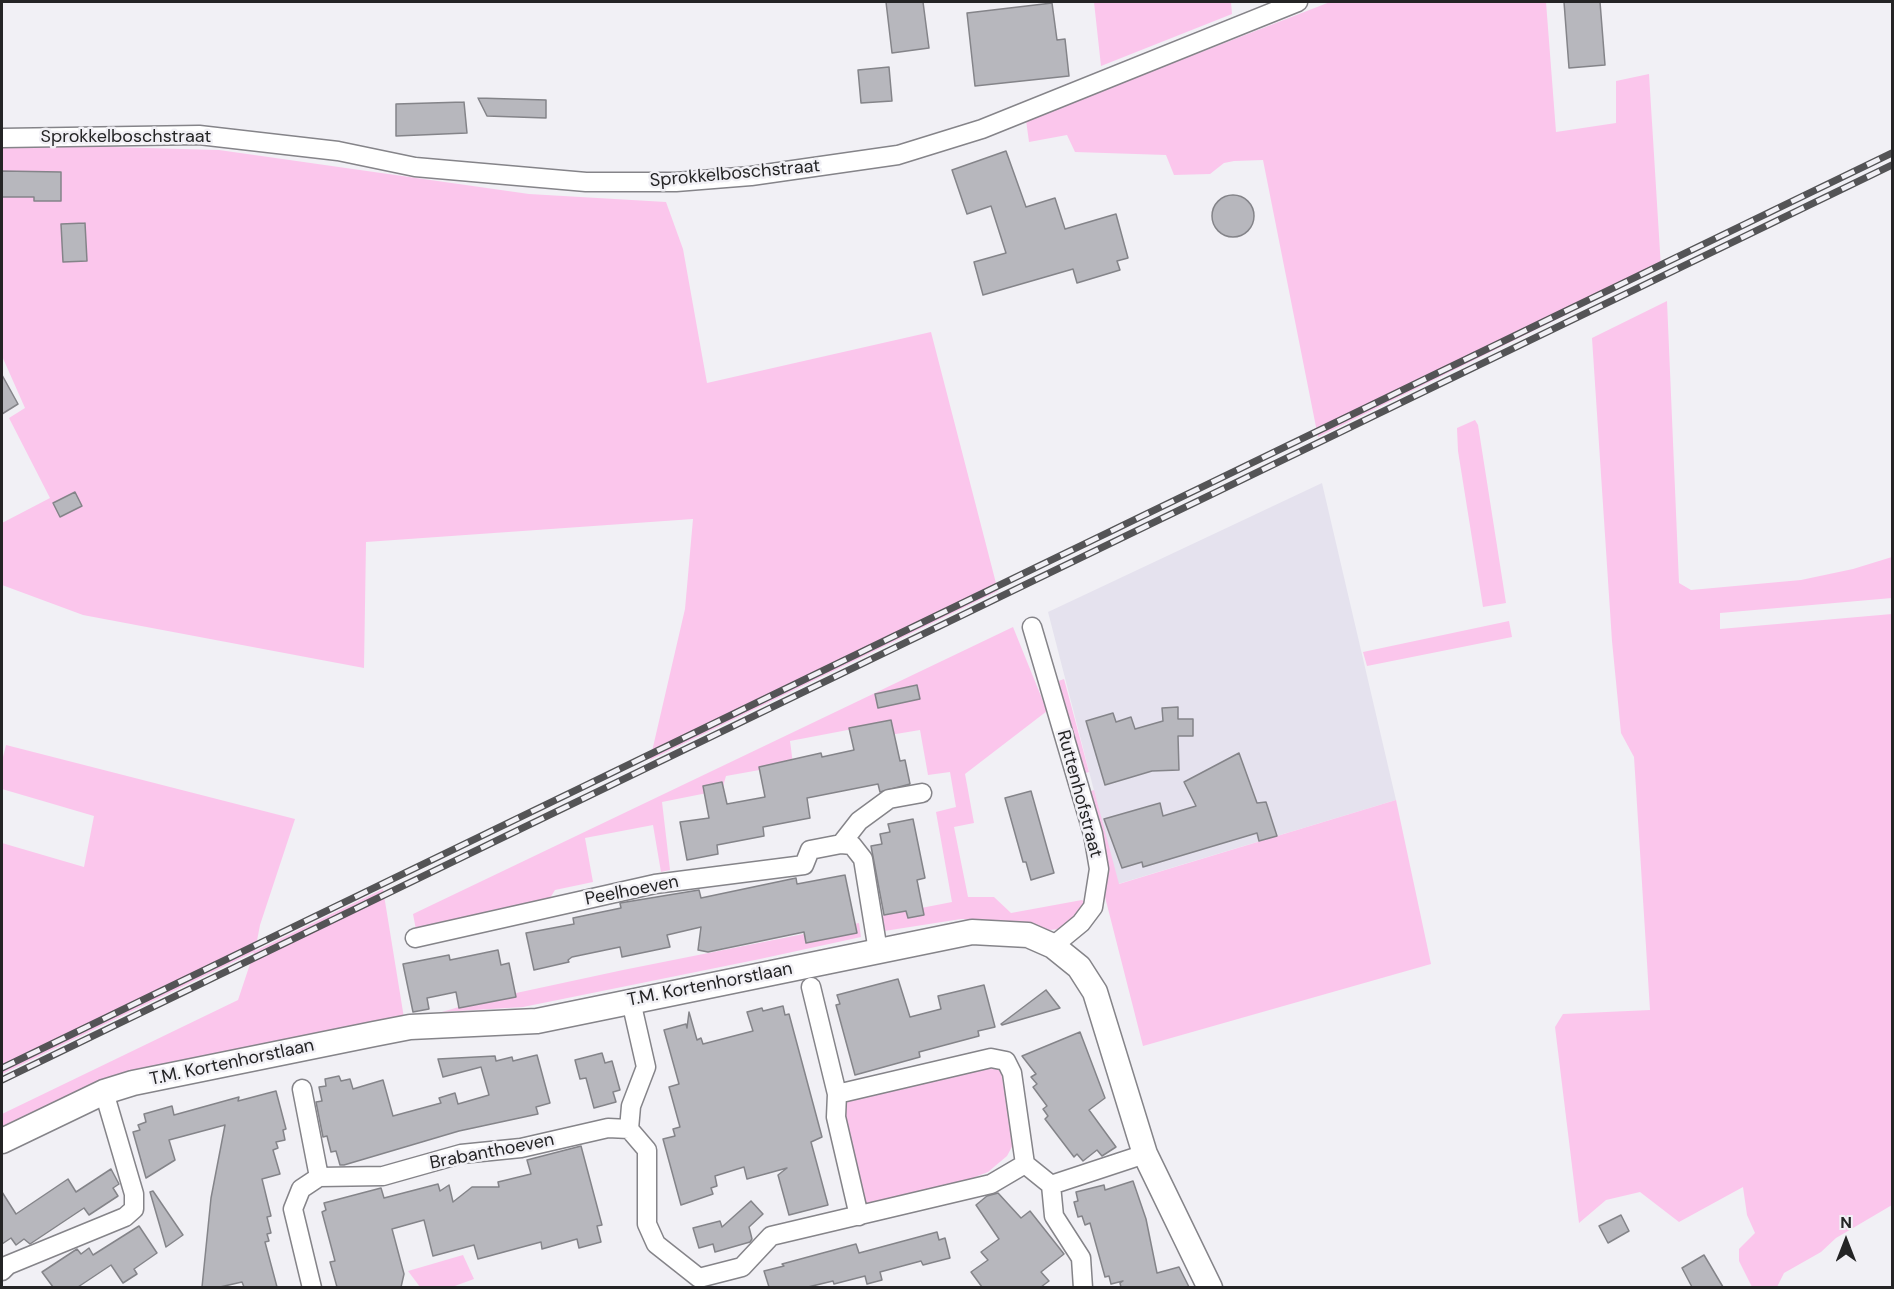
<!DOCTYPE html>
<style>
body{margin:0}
#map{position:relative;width:1894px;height:1289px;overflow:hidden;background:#f1f0f5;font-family:"DM Sans",sans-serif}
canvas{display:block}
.frame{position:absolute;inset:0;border:3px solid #242425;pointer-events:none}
.north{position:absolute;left:1816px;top:1211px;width:60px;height:60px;-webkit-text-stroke:4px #f1f0f5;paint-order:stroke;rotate:0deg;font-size:16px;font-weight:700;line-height:24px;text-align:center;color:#242425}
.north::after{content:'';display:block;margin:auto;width:21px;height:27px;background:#242425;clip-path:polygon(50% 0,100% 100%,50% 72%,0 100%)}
</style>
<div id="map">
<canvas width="1894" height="1289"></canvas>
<div class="frame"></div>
<div class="north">N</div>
</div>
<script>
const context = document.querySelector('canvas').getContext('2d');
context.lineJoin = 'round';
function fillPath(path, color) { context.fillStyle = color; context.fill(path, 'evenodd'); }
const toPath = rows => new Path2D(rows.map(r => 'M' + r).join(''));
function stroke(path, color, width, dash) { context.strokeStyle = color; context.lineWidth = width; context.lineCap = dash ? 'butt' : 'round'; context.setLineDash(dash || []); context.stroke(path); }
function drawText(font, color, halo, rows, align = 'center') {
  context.font = font + ' "DM Sans",sans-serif'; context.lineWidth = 5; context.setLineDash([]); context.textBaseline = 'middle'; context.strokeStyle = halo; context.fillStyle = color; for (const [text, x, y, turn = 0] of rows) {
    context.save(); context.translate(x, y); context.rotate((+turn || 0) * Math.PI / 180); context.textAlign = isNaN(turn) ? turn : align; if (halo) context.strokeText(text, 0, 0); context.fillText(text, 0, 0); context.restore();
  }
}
const built = toPath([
 [1322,483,1396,800,1118,884,1048,612]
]);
const green = toPath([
 [1094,2,1231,2,1232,14,1101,66],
 [1330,2,1546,2,1556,132,1616,123,1616,81,1649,74,1661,268,1318,437,1263,160,1234,161,1224,163,1210,174,1174,175,1166,155,1075,152,1067,135,1029,142,1026,120],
 [2,144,219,150,529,194,666,202,683,249,707,383,931,332,998,591,650,760,685,609,693,519,366,542,364,668,83,615,2,585,2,523,50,498,9,418,25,408,2,356],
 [1667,301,1679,583,1691,590,1801,580,1853,569,1892,557,1892,598,1720,613,1720,629,1892,614,1892,1205,1836,1238,1821,1252,1784,1273,1777,1287,1752,1287,1739,1261,1739,1249,1755,1233,1747,1215,1743,1187,1679,1222,1640,1192,1606,1200,1579,1223,1555,1027,1563,1014,1650,1010,1634,757,1621,733,1612,641,1592,338],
 [1475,420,1478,425,1506,603,1483,607,1458,451,1457,428],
 [1509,621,1512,637,1367,666,1363,652],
 [1013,627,1047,711,965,774,974,823,954,827,968,897,994,897,1011,913,1082,900,1086,903,1070,928,1039,931,1014,922,961,919,878,932,875,917,952,902,936,812,956,807,950,772,928,775,920,730,860,740,858,728,790,741,793,764,726,776,722,790,662,802,670,870,661,872,653,825,585,838,593,882,555,890,550,898,488,911,486,919,417,935,413,914],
 [1064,679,1089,772,1075,776,1053,683],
 [6,745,295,819,260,925,255,951,383,889,404,1018,209,1056,2,1135,2,1114,238,1000,254,952,2,1074,2,843,84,867,94,816,2,789,2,761],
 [1094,790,1119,884,1396,800,1431,964,1143,1046,1079,795],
 [859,923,861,937,760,959,523,1007,442,1012,479,1001,623,970],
 [1000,1066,1014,1143,1007,1156,988,1172,967,1180,868,1205,860,1195,843,1113,843,1091,899,1076],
 [463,1255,474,1279,452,1287,420,1287,408,1271]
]);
const building = toPath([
 [886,2,923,2,929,48,892,53,886,2],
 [1564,2,1600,2,1605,65,1569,68,1564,2],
 [1052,3,1057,40,1065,39,1069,76,975,86,967,13,1052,3],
 [889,67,892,101,861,103,858,70,889,67],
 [478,98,546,100,546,118,487,116,478,98],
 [464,102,467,133,396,136,396,104,464,102],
 [1006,151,1026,207,1055,198,1065,229,1116,214,1128,258,1117,261,1120,270,1077,283,1073,269,983,295,974,262,1006,253,991,206,967,214,952,170,1006,151],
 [2,171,61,172,61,201,34,201,34,197,2,197,2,171],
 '1212 216a21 21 0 1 1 42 0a21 21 0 1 1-42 0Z',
 [85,223,87,261,63,262,61,224,85,223],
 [2,375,18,404,2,414,2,375],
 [75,492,82,506,60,517,53,503,75,492],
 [917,685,920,699,878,708,875,694,917,685],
 [1178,707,1178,719,1193,719,1193,736,1178,736,1179,770,1152,771,1105,785,1086,721,1113,713,1116,722,1131,717,1135,729,1163,721,1162,708,1178,707],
 [891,720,900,761,905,760,910,784,880,792,878,784,807,798,810,818,763,827,764,836,717,845,718,854,687,860,680,822,709,818,703,786,722,782,727,804,765,797,759,767,821,753,822,757,854,750,849,728,891,720],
 [1239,753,1257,803,1266,802,1277,836,1259,841,1257,833,1143,867,1142,862,1122,868,1104,819,1160,803,1163,816,1196,806,1184,782,1239,753],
 [1031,791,1054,873,1031,880,1026,862,1023,862,1005,798,1031,791],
 [913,819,925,878,917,880,924,915,908,918,906,911,884,915,871,846,882,844,880,834,890,832,888,824,913,819],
 [845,875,857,933,806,943,804,932,708,952,698,950,701,927,667,935,670,947,622,957,620,947,572,957,568,960,569,962,534,970,526,933,574,924,573,918,621,908,620,903,699,890,701,898,796,878,797,884,845,875],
 [498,950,501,965,509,963,516,997,459,1008,456,992,427,998,429,1009,413,1012,403,964,449,955,450,960,498,950],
 [898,979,910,1017,941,1009,938,996,984,985,995,1027,978,1031,979,1036,919,1052,920,1057,855,1075,836,1005,840,1004,837,995,898,979],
 [1046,990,1060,1008,1002,1025,1001,1024,1046,990],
 [783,1006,785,1015,789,1014,822,1137,811,1142,828,1205,789,1215,778,1175,787,1168,747,1179,744,1167,715,1176,717,1186,711,1188,713,1194,681,1205,663,1139,675,1136,673,1129,680,1127,669,1087,679,1084,664,1030,686,1024,687,1028,689,1012,697,1040,701,1038,703,1044,753,1031,747,1012,762,1008,763,1011,783,1006],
 [1080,1032,1105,1098,1089,1110,1116,1147,1102,1156,1097,1150,1083,1161,1077,1154,1074,1157,1045,1119,1048,1116,1043,1109,1047,1106,1033,1087,1037,1084,1031,1077,1036,1074,1022,1056,1080,1032],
 [602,1053,605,1063,612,1061,620,1090,613,1092,616,1102,594,1108,586,1078,580,1079,575,1060,602,1053],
 [537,1055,550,1103,536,1107,538,1114,459,1131,344,1165,340,1165,336,1151,331,1152,327,1136,323,1137,316,1102,322,1101,319,1087,326,1086,325,1079,339,1076,341,1081,350,1079,353,1089,383,1080,393,1116,441,1103,439,1098,455,1093,458,1104,489,1095,481,1067,443,1077,438,1059,495,1056,496,1061,512,1057,513,1061,537,1055],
 [276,1091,286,1129,283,1130,285,1140,276,1142,278,1148,273,1150,280,1174,262,1179,271,1216,267,1217,271,1233,267,1234,269,1241,265,1242,277,1287,244,1287,242,1282,220,1287,202,1287,211,1198,225,1125,169,1140,175,1160,146,1178,133,1132,140,1130,138,1125,146,1122,144,1114,172,1106,174,1115,239,1097,238,1101,276,1091],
 [581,1146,602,1225,597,1226,601,1242,579,1248,577,1239,542,1249,541,1242,478,1259,474,1245,433,1256,424,1220,392,1229,404,1274,401,1287,337,1287,330,1262,335,1261,322,1212,326,1210,324,1203,381,1188,384,1198,438,1184,440,1191,449,1185,453,1202,472,1187,499,1187,498,1182,531,1174,527,1160,581,1146],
 [111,1169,119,1184,113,1188,118,1196,89,1215,84,1208,30,1244,24,1239,16,1245,11,1238,2,1244,2,1192,16,1214,68,1179,76,1192,111,1169],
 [1133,1181,1146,1219,1157,1273,1179,1267,1189,1287,1121,1287,1120,1283,1123,1281,1111,1284,1109,1276,1105,1277,1090,1223,1085,1225,1082,1216,1078,1217,1074,1202,1078,1201,1076,1192,1104,1185,1105,1190,1133,1181],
 [153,1191,183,1235,166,1247,150,1192,153,1191],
 [998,1193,1021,1218,1030,1211,1064,1254,1041,1272,1049,1281,1041,1287,982,1287,971,1272,988,1260,981,1252,999,1239,976,1205,987,1196,998,1193],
 [751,1201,763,1214,749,1227,752,1239,750,1242,715,1252,713,1244,699,1248,693,1228,720,1221,722,1227,751,1201],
 [1621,1215,1629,1231,1608,1243,1599,1226,1621,1215],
 [139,1226,157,1253,134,1269,137,1274,123,1283,111,1265,78,1287,53,1287,42,1272,77,1249,81,1254,89,1248,93,1255,139,1226],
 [937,1232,939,1240,945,1238,950,1258,923,1265,921,1261,880,1272,882,1280,867,1284,865,1276,834,1284,833,1281,808,1287,769,1287,764,1271,784,1266,782,1264,856,1244,859,1253,937,1232],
 [1704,1255,1723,1287,1692,1287,1682,1268,1704,1255]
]);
const street = toPath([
 [2,138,199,135,338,151,415,167,586,182,676,182,751,176,898,155,982,129,1298,2],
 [1032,627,1093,834,1099,869,1093,907,1081,923,1053,946],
 [841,844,852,845,863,859,878,951],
 [415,938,655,884,804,865,810,850,841,844,859,821,889,799,922,793],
 [811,987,837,1094,836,1117,859,1216],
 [631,1001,646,1067,631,1106,629,1129,647,1150,647,1224,656,1244,699,1278,742,1267,771,1236,991,1184,1025,1164,1051,1185,1145,1154],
 [302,1089,319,1177],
 [837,1094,991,1058,1006,1061,1012,1073,1025,1164],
 [1051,1185,1054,1216,1081,1258,1083,1288],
 [2,1271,8,1265,125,1217,134,1209,134,1194,104,1092],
 [312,1288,293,1209,301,1189,319,1177,383,1176,461,1154,521,1148,608,1128,629,1129]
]);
const secondary = toPath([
 [2,1141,104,1092,133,1083,374,1034,410,1027,537,1021,972,932,1028,935,1053,946,1079,967,1095,992,1145,1154,1210,1288]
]);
const rail = toPath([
 [2,1068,1892,153],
 [2,1080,1892,165]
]);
const streetNames = [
 ["Sprokkelboschstraat",126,137],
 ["Sprokkelboschstraat",735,174,-5],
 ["Ruttenhofstraat",1079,794,75],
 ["Peelhoeven",632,891,-11],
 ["T.M. Kortenhorstlaan",710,985,-11],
 ["T.M. Kortenhorstlaan",232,1063,-12],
 ["Brabanthoeven",492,1152,-11]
];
fillPath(built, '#e5e2ee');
fillPath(green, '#fbc6ec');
fillPath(building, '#b7b7bd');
stroke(building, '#848489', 1.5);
stroke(street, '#858489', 21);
stroke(secondary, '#858489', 27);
stroke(street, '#fff', 18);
stroke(secondary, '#fff', 24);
stroke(rail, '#545456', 7);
stroke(rail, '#f1f0f5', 4.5, [14]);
drawText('18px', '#242425', '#f1f0f5', streetNames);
</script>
